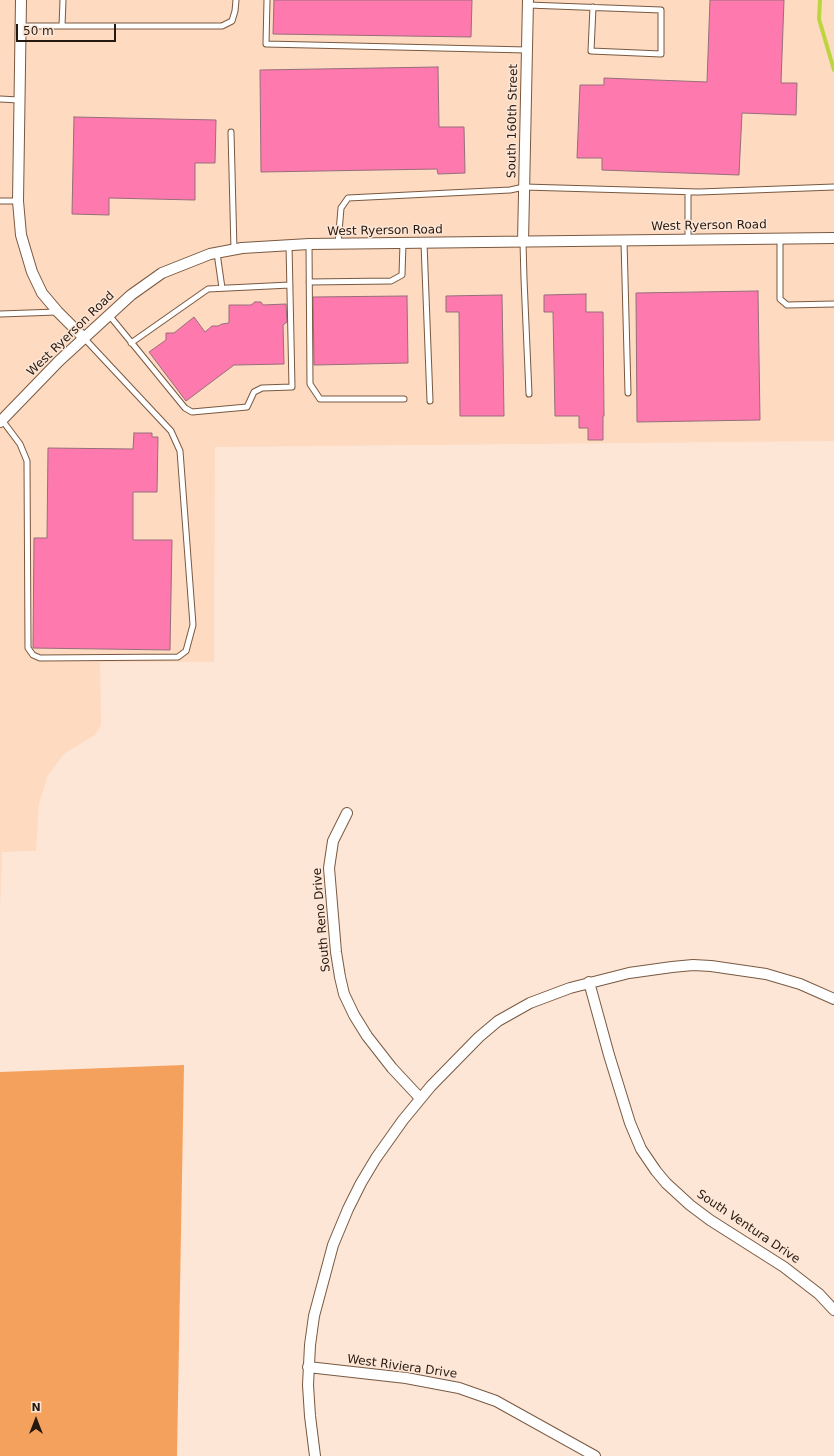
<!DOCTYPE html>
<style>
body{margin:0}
#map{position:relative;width:834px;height:1456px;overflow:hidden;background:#fde6d6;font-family:"DejaVu Sans",sans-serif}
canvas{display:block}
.north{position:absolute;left:16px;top:1400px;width:40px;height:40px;-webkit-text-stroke:3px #fde6d6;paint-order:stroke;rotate:0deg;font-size:11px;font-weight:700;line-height:16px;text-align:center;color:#25180f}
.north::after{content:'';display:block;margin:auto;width:14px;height:18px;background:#25180f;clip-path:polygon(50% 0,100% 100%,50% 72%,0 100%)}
.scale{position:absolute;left:16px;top:24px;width:100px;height:18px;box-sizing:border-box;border:2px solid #25180f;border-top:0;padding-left:5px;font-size:12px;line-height:14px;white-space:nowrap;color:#25180f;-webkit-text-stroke:3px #fde6d6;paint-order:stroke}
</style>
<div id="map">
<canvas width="834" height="1456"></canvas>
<div class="north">N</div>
<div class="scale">50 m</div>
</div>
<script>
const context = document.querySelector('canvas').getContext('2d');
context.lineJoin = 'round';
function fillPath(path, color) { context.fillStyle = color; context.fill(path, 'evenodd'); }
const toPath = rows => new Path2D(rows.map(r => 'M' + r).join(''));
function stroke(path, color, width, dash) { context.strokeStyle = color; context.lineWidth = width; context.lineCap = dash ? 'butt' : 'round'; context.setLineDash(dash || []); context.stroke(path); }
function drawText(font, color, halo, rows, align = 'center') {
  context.font = font + ' "DejaVu Sans",sans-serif'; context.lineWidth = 3; context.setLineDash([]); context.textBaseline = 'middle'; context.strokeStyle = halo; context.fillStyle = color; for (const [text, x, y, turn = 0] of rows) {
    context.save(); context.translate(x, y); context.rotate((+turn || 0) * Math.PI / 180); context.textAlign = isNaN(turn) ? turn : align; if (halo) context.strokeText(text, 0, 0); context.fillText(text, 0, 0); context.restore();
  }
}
const built = toPath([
 [0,0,834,0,834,441,215,447,214,662,100,662,101,725,95,735,65,753,48,775,39,803,36,851,2,852,0,912]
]);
const green = toPath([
 [184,1065,177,1456,0,1456,0,1072]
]);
const stream = toPath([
 [820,0,819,19,834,70]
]);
const building = toPath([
 [274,0,472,0,471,37,273,34,274,0],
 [710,0,784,0,781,83,797,83,796,115,742,113,739,175,602,170,602,158,577,158,580,85,604,85,604,78,707,82,710,0],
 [438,67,439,127,464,127,465,173,438,174,437,169,261,172,260,70,438,67],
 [74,117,216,120,215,163,195,163,195,200,109,198,109,215,72,214,74,117],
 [758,291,760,420,637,422,636,293,758,291],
 [586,294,586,312,603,312,604,416,603,416,603,440,588,440,588,428,579,428,579,416,555,416,553,312,544,312,544,295,586,294],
 [502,295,504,416,460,416,459,312,446,312,446,296,502,295],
 [407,296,408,363,314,365,313,297,407,296],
 [255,302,261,302,263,305,286,304,287,322,283,325,284,364,234,365,186,401,149,352,166,340,166,333,174,333,194,317,205,332,212,326,218,326,222,324,229,323,229,305,251,305,255,302],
 [134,433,152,433,152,437,158,437,157,492,133,492,133,540,172,540,170,650,33,648,34,538,47,538,48,448,133,449,134,433]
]);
const service = toPath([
 [267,0,266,44,527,50],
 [528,5,661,10,661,54,591,51,593,7],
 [21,26,222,26,232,21,235,11,236,0],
 [62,26,63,0],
 [0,99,19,100],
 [231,132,234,250],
 [688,192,688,239],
 [0,201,18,201],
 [780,238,780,299,787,305,834,304],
 [624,241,628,393],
 [523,242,524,279,529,394],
 [424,243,430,401],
 [309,244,310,384,320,399,404,399],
 [338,244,341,208,348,198,510,190,524,187,699,192,834,187],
 [217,253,222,288],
 [309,282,391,281,402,275,403,243],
 [0,314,57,312],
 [109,315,185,408,192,412,247,407,254,392,262,388,292,387,289,245],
 [131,343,208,289,290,285],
 [2,420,20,444,27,461,28,648,33,655,40,658,178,657,186,651,193,625,180,451,171,431,84,338]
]);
const minor = toPath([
 [21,0,18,201,21,235,32,272,42,293,58,312,84,338],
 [523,242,528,0],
 [0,422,59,361,131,295,162,273,210,254,242,248,309,244,834,238],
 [347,813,333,841,329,868,336,952,340,977,344,994,354,1015,367,1036,392,1068,420,1098],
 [589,982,609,1055,630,1123,641,1149,656,1171,666,1183,690,1205,710,1220,784,1267,819,1294,834,1310],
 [308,1367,406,1378,459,1388,496,1401,595,1456],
 [315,1456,310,1416,308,1385,310,1345,314,1316,333,1245,348,1209,361,1183,376,1158,403,1120,431,1086,479,1037,498,1021,530,1003,570,988,629,973,672,967,693,965,711,966,766,974,800,984,834,999]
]);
const streetNames = [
 ["South 160th Street",513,121,-89],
 ["West Ryerson Road",709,226,-1],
 ["West Ryerson Road",385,231,-1],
 ["West Ryerson Road",71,334,-44],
 ["South Reno Drive",322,920,-95],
 ["South Ventura Drive",748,1227,34],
 ["West Riviera Drive",402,1367,8]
];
fillPath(built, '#fddac0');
fillPath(green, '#f5a15e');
stroke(stream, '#bed43e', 4);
fillPath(building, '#fe79ad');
stroke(building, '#976e7b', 1);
stroke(service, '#795941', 7);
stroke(minor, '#795941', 12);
stroke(service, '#fff', 5);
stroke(minor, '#fff', 10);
drawText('12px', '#25180f', '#fde6d6', streetNames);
</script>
